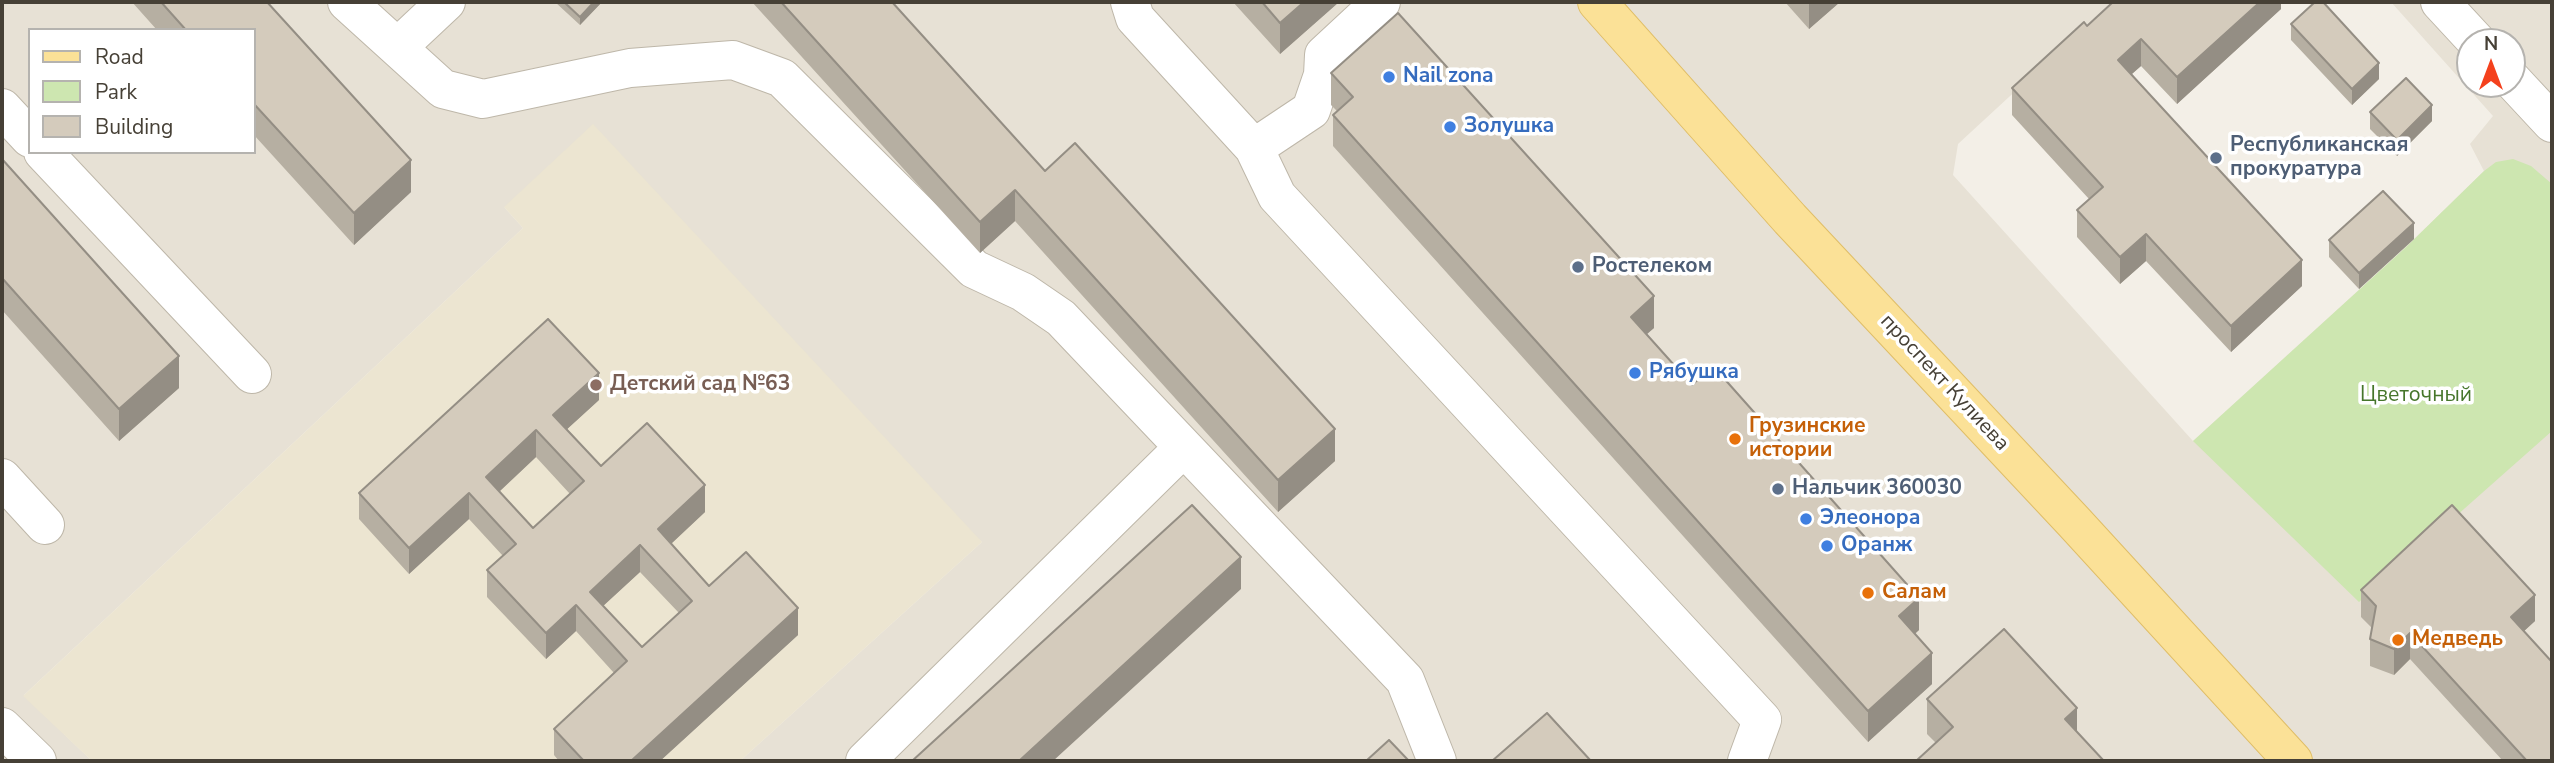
<!DOCTYPE html>
<meta charset="utf-8">
<style>
body{margin:0}
#map{position:relative;width:2554px;height:763px;overflow:hidden;background:#f3efe7;font-family:"Nunito Sans",sans-serif}
canvas{display:block}
.frame{position:absolute;inset:0;border:4px solid #464036;pointer-events:none}
.legend{position:absolute;left:28px;top:28px;width:228px;height:126px;box-sizing:border-box;background:#fff;border:2px solid #b5b3af;margin:0;padding:9px 12px;list-style:none;font-size:21px;color:#464036}
.legend li{display:flex;align-items:center;gap:14px;height:35px}
.legend b{width:35px;border:2px solid #b5b3af}
.north{position:absolute;left:2456px;top:28px;width:70px;height:70px;box-sizing:border-box;background:#fff;border:2px solid #b5b3af;border-radius:50%;rotate:0deg;font-size:19px;font-weight:700;line-height:28px;text-align:center;color:#464036}
.north::after{content:'';display:block;margin:auto;width:24px;height:32px;background:#f4411d;clip-path:polygon(50% 0,100% 100%,50% 72%,0 100%)}
</style>
<div id="map">
<canvas width="2554" height="763"></canvas>
<div class="frame"></div>
<ul class="legend">
<li><b style="height:9px;background:#fbe197"></b>Road</li>
<li><b style="height:19px;background:#cde6b0"></b>Park</li>
<li><b style="height:19px;background:#d4cbbc"></b>Building</li>
</ul>
<div class="north">N</div>
</div>
<script>
const context = document.querySelector('canvas').getContext('2d');
context.lineJoin = 'round';
function fillPath(path, color) { context.fillStyle = color; context.fill(path, 'evenodd'); }
const toPath = rows => new Path2D(rows.map(r => 'M' + r).join(''));
function stroke(path, color, width, dash) { context.strokeStyle = color; context.lineWidth = width; context.lineCap = dash ? 'butt' : 'round'; context.setLineDash(dash || []); context.stroke(path); }
function drawText(font, color, halo, rows, align = 'center') {
  context.font = font + ' "Nunito Sans",sans-serif'; context.lineWidth = 7; context.setLineDash([]); context.textBaseline = 'middle'; context.strokeStyle = halo; context.fillStyle = color; for (const [text, x, y, turn = 0] of rows) {
    context.save(); context.translate(x, y); context.rotate((+turn || 0) * Math.PI / 180); context.textAlign = isNaN(turn) ? turn : align; if (halo) context.strokeText(text, 0, 0); context.fillText(text, 0, 0); context.restore();
  }
}
const residential = toPath([
 [2,2,2112,2,1958,144,1953,175,2193,441,2405,248,2484,171,2470,144,2493,116,2391,2,2552,2,2552,761,740,761,982,542,504,207,523,228,24,695,92,761,2,761],
 [30,30,254,30,254,152,30,152],
 [2470,42,2512,42,2512,84,2470,84]
]);
const education = toPath([
 [593,124,982,542,740,761,92,761,23,696,523,228,504,207]
]);
const green = toPath([
 [2513,159,2531,166,2552,184,2552,431,2359,602,2193,441,2405,248,2484,171,2496,162]
]);
const minor = toPath([
 [347,2,443,89,483,99,630,68,733,60,782,78,974,269,1023,292,1061,318,1405,680,1437,761],
 [1130,2,1135,18,1254,148,1311,110,1323,75,1324,55,1381,2],
 [2440,2,2477,42],
 [398,47,446,2],
 [2512,80,2552,123],
 [2,108,30,138],
 [1254,148,1277,196,1762,720,1747,761],
 [43,152,252,374],
 [2,478,45,525],
 [2,727,37,761],
 [865,761,1183,448]
]);
const major = toPath([
 [1597,2,1790,219,2074,522,2293,761]
]);
const wall = toPath([
 [132,2,267,2,411,192,354,245,254,135,254,30,157,30],
 [555,2,602,2,580,25],
 [752,2,892,2,1045,171,1335,461,1278,512,1015,221,980,253],
 [1233,2,1339,2,1280,54],
 [1785,2,1840,2,1809,29],
 [2281,2,2281,9,2177,104,2141,66,2132,74,2302,286,2231,352,2146,261,2120,284,2077,237,2077,210,2089,199,2012,115,2012,88,2087,26],
 [2291,24,2379,79,2352,105,2291,40],
 [1331,73,1654,328,1646,334,1692,385,1919,630,1915,634,1932,684,1868,742,1333,146,1333,115,1337,111,1331,105],
 [2370,112,2432,121,2397,156,2370,129],
 [2,159,179,388,119,441,2,310],
 [2414,239,2359,289,2329,257,2329,240],
 [599,400,567,429,601,466,705,512,671,544,709,586,798,635,660,761,559,761,554,755,554,729,614,673,576,631,546,659,487,597,487,570,503,556,469,519,409,574,359,519,359,493],
 [536,457,570,494,533,528,499,492],
 [640,572,679,613,642,647,603,606],
 [2361,590,2535,621,2524,631,2552,761,2503,761,2410,659,2394,675,2370,666,2370,639,2372,628,2361,617],
 [1927,699,2077,731,1936,743,1927,734]
]);
const shadedWall = toPath([
 [594,2,602,2,580,25,580,17],
 [1304,2,1339,2,1280,54,1280,23],
 [1809,2,1840,2,1809,29],
 [2260,2,2281,2,2281,9,2177,104,2177,77],
 [2141,39,2141,66,2118,86,2118,60],
 [2379,63,2379,79,2352,105,2352,89],
 [2432,105,2432,121,2397,156,2397,140],
 [411,160,411,192,354,245,354,213],
 [1015,190,1015,221,980,253,980,222],
 [2414,223,2414,239,2359,289,2359,273],
 [2146,234,2146,261,2120,284,2120,257],
 [2302,260,2302,286,2231,352,2231,326],
 [1654,296,1654,328,1631,348,1631,317],
 [179,356,179,388,119,441,119,409],
 [599,373,599,400,553,442,553,415],
 [1335,429,1335,461,1278,512,1278,480],
 [536,430,536,457,486,504,486,477],
 [705,485,705,512,658,556,658,529],
 [469,493,469,519,409,574,409,548],
 [640,545,640,572,590,618,590,592],
 [1241,557,1241,589,1053,761,1019,761],
 [2535,595,2535,621,2511,643,2511,617],
 [1919,598,1919,630,1899,647,1899,616],
 [576,605,576,631,546,659,546,633],
 [798,608,798,635,660,761,631,761],
 [2410,633,2410,659,2394,675,2394,649],
 [1932,653,1932,684,1868,742,1868,711],
 [2077,708,2077,743,2065,719]
]);
const building = toPath([
 [161,2,267,2,411,160,354,213,254,104,254,30,186,30,161,2],
 [564,2,594,2,580,17,564,2],
 [781,2,892,2,1045,171,1075,143,1335,429,1278,480,1015,190,980,222,781,2],
 [1262,2,1304,2,1280,23,1262,2],
 [2113,2,2260,2,2177,77,2141,39,2118,60,2302,260,2231,326,2146,234,2120,257,2077,210,2103,187,2012,88,2084,22,2087,26,2113,2],
 [2315,2,2323,2,2379,63,2352,89,2291,24,2315,2],
 [1398,13,1654,296,1631,317,1692,385,1713,366,1919,598,1899,616,1932,653,1868,711,1333,115,1353,97,1331,73,1398,13],
 [2406,78,2432,105,2397,140,2370,112,2406,78],
 [2,159,179,356,119,409,2,278,2,159],
 [2383,191,2414,223,2359,273,2329,240,2383,191],
 [548,319,599,373,553,415,601,466,647,423,705,485,658,529,709,586,746,552,798,608,631,761,584,761,554,729,627,661,576,605,546,633,487,570,516,544,469,493,409,548,359,493,548,319],
 [536,430,584,481,533,528,486,477,536,430],
 [640,545,692,601,642,647,590,592,640,545],
 [1192,505,1241,557,1019,761,912,761,1192,505],
 [2452,505,2535,595,2511,617,2552,662,2552,761,2527,761,2410,633,2394,649,2370,639,2376,606,2361,590,2452,505],
 [2004,629,2077,708,2065,719,2104,761,1916,761,1953,727,1927,699,2004,629],
 [1547,713,1591,761,1492,761,1547,713],
 [1389,740,1409,761,1366,761,1389,740]
]);
const markers = [
 [1389,77,7,"#3f7fe0"],
 [1450,127,7,"#3f7fe0"],
 [2216,158,7,"#5c6f8a"],
 [1578,267,7,"#5c6f8a"],
 [1635,373,7,"#3f7fe0"],
 [596,385,7,"#8d6e63"],
 [1735,439,7,"#e8710a"],
 [1778,489,7,"#5c6f8a"],
 [1806,519,7,"#3f7fe0"],
 [1827,546,7,"#3f7fe0"],
 [1868,593,7,"#e8710a"],
 [2398,640,7,"#e8710a"]
];
const shopNames = [
 ["Nail zona",1403,77],
 ["Золушка",1464,127],
 ["Рябушка",1649,373],
 ["Элеонора",1820,519],
 ["Оранж",1841,546]
];
const serviceNames = [
 ["Республиканская",2230,146],
 ["прокуратура",2230,170],
 ["Ростелеком",1592,267],
 ["Нальчик 360030",1792,489]
];
const streetNames = [
 ["проспект Кулиева",1944,383,47]
];
const educationNames = [
 ["Детский сад №63",610,385]
];
const parkNames = [
 ["Цветочный",2416,396]
];
const foodNames = [
 ["Грузинские",1749,427],
 ["истории",1749,451],
 ["Салам",1882,593],
 ["Медведь",2412,640]
];
fillPath(residential, '#e7e1d5');
fillPath(education, '#ece5d1');
fillPath(green, '#cde6b0');
stroke(minor, '#beb7a9', 40);
stroke(major, '#e0be67', 40);
stroke(minor, '#fff', 38);
stroke(major, '#fbe197', 38);
fillPath(wall, '#b6afa2');
fillPath(shadedWall, '#948e84');
fillPath(building, '#d4cbbc');
stroke(building, '#948e84', 2);
for (const [x, y, r, color] of markers) { const dot = new Path2D(); dot.arc(x, y, r, 0, 2 * Math.PI); context.fillStyle = color; context.fill(dot); stroke(dot, '#fff', 2.5); }
drawText('bold 21px', '#366cbe', '#fff', shopNames, 'left');
drawText('bold 21px', '#4e5e75', '#fff', serviceNames, 'left');
drawText('21px', '#464036', '#fff', streetNames);
drawText('bold 21px', '#785e54', '#fff', educationNames, 'left');
drawText('21px', '#46762b', '#fff', parkNames);
drawText('bold 21px', '#c56008', '#fff', foodNames, 'left');
</script>
